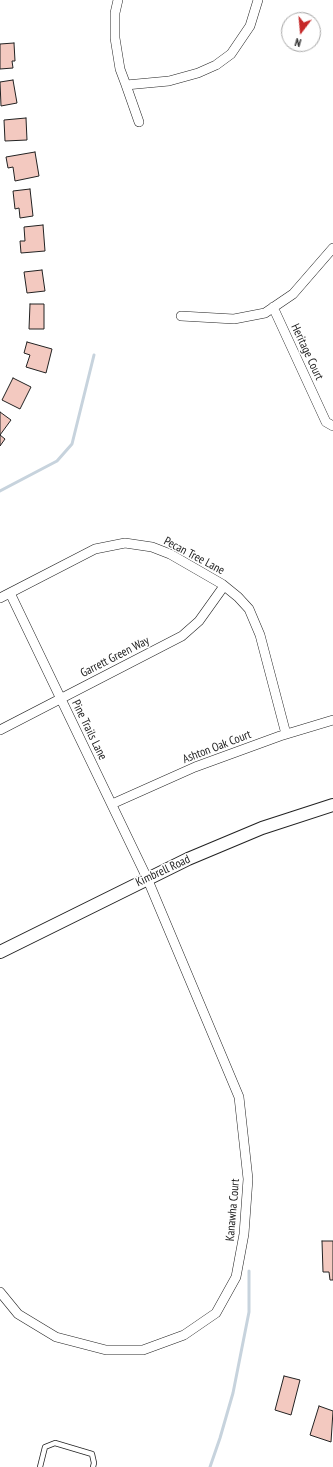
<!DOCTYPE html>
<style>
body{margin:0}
#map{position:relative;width:333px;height:1467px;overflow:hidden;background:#fff;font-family:"PT Sans Narrow",sans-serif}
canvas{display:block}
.north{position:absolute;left:281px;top:12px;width:40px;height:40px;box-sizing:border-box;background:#fff;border:1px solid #a7a7a7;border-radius:50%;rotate:196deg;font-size:11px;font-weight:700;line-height:16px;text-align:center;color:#222}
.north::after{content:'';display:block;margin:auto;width:14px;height:18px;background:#c62828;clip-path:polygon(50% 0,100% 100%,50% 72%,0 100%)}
</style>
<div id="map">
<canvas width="333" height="1467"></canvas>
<div class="north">N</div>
</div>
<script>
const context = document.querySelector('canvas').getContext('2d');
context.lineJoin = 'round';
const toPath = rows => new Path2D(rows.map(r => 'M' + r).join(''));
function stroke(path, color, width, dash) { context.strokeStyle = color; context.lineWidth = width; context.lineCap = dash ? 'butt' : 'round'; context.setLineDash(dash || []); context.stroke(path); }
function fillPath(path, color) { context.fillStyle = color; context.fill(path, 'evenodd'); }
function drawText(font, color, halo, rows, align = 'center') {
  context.font = font + ' "PT Sans Narrow",sans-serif'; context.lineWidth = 3; context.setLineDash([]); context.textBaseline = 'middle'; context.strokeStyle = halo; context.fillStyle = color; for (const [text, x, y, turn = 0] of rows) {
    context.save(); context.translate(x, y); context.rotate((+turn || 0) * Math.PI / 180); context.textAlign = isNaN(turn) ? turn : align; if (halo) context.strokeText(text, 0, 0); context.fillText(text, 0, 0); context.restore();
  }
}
const stream = toPath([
 [0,491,57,461,72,444,94,355],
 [210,1467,220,1438,233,1393,249,1312,249,1271]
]);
const building = toPath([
 [14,43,15,61,12,61,13,68,0,69,0,44,14,43],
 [13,80,17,103,1,106,0,82,13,80],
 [26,118,27,140,5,141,4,120,26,118],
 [35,152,39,176,15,181,13,167,8,168,6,157,35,152],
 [30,189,33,216,20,218,19,208,15,209,13,191,30,189],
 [43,225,45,251,21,253,20,241,25,241,24,227,43,225],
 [42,270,45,291,27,293,24,272,42,270],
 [30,304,44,304,44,329,29,329,30,304],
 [27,342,52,349,46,373,26,367,30,355,24,353,27,342],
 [13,378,31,387,20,409,2,400,13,378],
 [0,412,11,420,0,435,0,412],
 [0,435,5,439,0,446,0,435],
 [322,1241,333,1241,333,1280,330,1280,329,1272,323,1272,322,1241],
 [284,1376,300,1380,291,1415,275,1410,284,1376],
 [319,1406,333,1411,331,1442,310,1435,319,1406]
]);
const service = toPath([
 [40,1467,45,1447,55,1443,92,1454,94,1463,93,1467]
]);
const minor = toPath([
 [118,0,115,13,115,38,120,69,126,85],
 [139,122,126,85,169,81,198,73,216,65,231,54,250,26,258,0],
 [273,307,326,422,333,426],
 [181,316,234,319,265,313,293,294,333,248],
 [0,598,95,549,125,543,152,547,170,554,222,584,238,597,249,609,260,635,286,734],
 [0,730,182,636,199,621,224,586],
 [112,804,195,767,280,736,333,720],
 [0,1292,18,1314,56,1337,106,1350,143,1350,184,1335,216,1313,236,1277,244,1234,248,1179,239,1097,147,878,10,593]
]);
const tertiary = toPath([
 [0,952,188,859,262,828,333,805]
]);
const streetNames = [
 ["Heritage Court",307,352,65],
 ["Pecan Tree Lane",194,556,28],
 ["Garrett Green Way",115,657,-27],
 ["Pine Trails Lane",89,730,64],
 ["Ashton Oak Court",217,747,-21],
 ["Kimbrell Road",163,871,-25],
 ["Kanawha Court",233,1210,-85]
];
stroke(stream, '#c7d3dd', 3);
fillPath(building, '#f3c9c0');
stroke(building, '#222', 1);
stroke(service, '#222', 6);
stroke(minor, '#222', 10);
stroke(tertiary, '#222', 14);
stroke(service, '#fff', 4.5);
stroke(minor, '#fff', 9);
stroke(tertiary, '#fff', 12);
drawText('12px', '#222', '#fff', streetNames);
</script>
